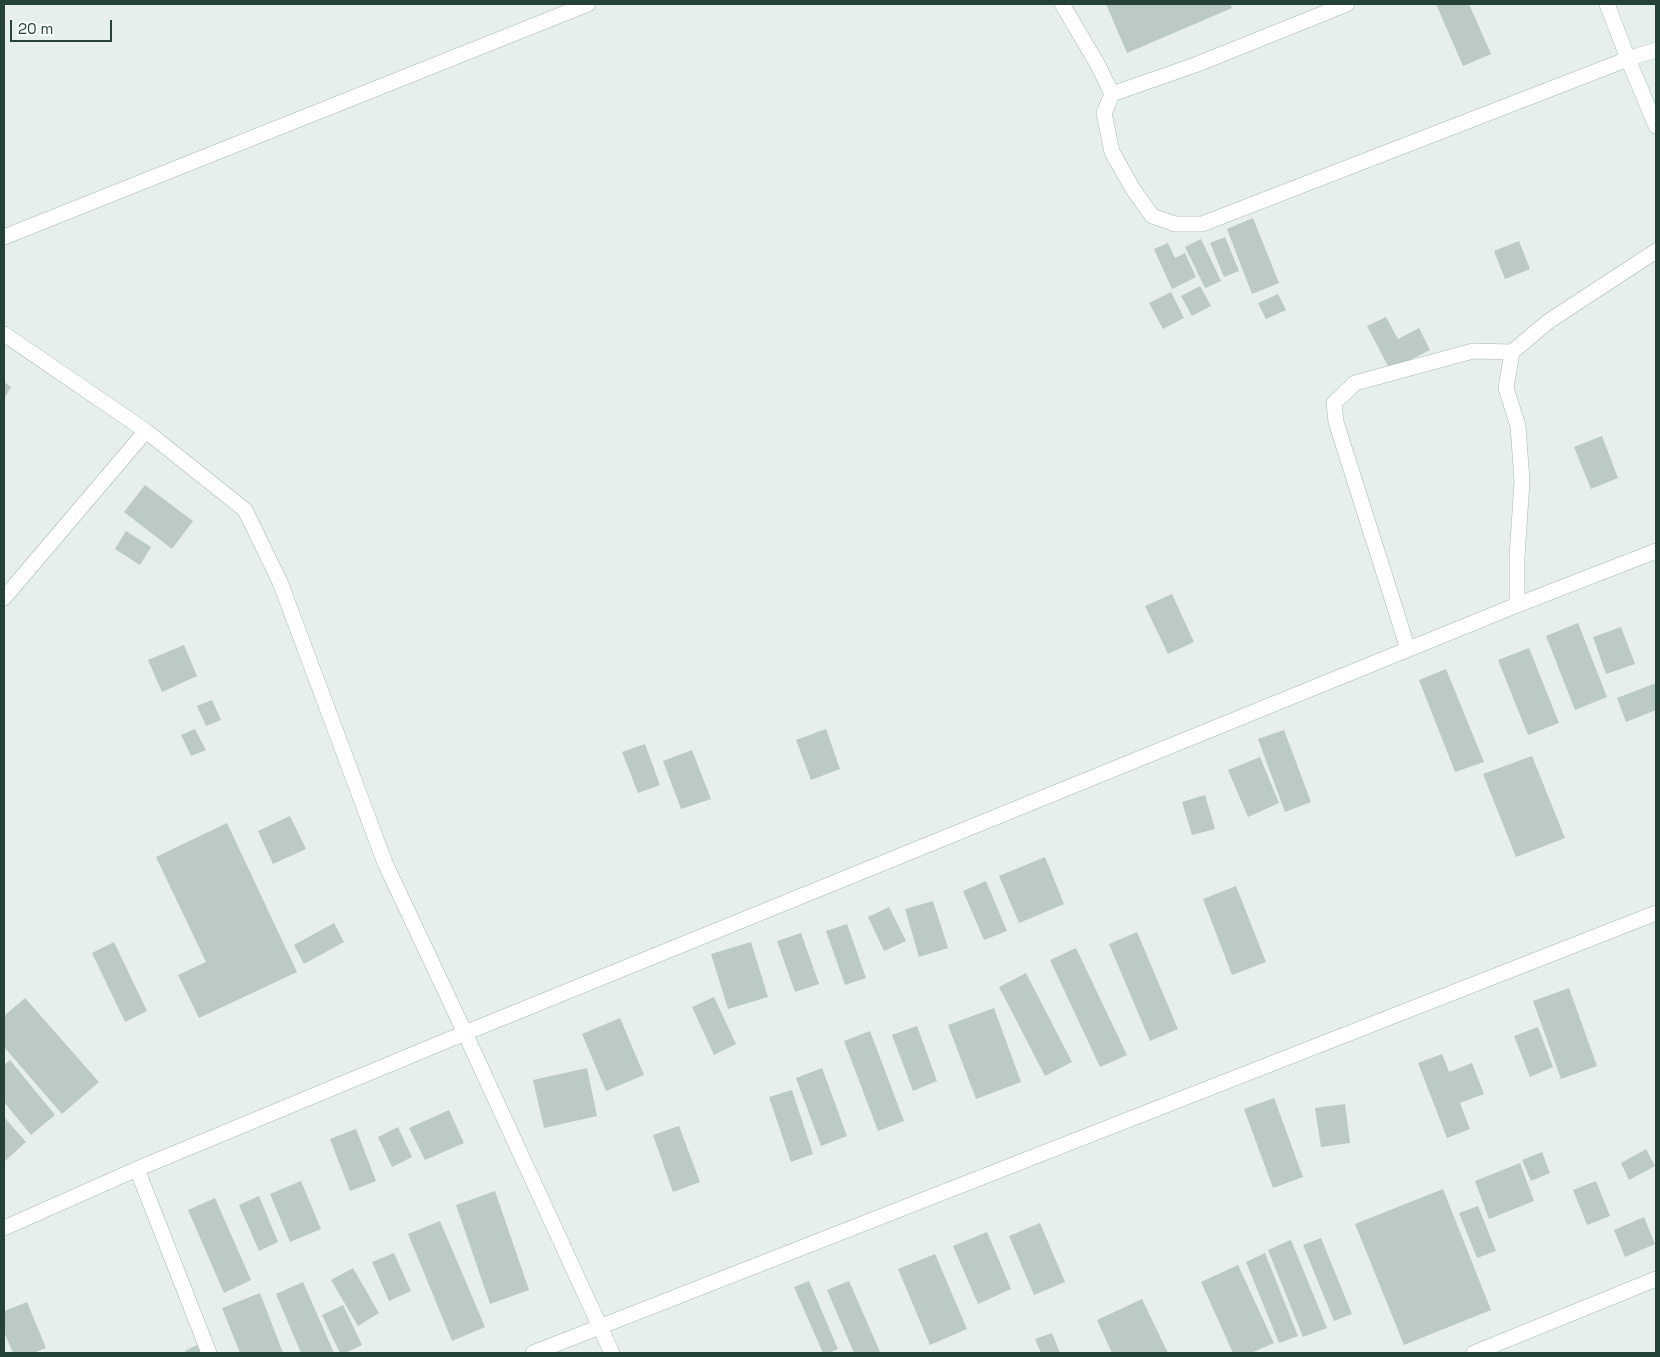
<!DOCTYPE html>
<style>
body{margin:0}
#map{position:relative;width:1660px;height:1357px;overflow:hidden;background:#e6efeb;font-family:"Space Grotesk",sans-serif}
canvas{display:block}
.frame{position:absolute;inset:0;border:5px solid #24423a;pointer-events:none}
.scale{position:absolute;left:10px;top:20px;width:102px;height:22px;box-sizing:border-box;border:2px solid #24423a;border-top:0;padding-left:6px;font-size:15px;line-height:18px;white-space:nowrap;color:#24423a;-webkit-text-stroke:4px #f7fbf9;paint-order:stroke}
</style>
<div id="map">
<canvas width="1660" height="1357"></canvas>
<div class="frame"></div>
<div class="scale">20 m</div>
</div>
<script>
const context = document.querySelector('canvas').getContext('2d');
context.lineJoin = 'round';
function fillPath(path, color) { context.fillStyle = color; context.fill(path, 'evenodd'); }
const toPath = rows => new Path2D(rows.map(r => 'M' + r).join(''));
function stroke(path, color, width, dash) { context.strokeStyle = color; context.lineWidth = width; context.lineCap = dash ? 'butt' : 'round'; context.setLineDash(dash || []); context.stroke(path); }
const building = toPath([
 [1106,4,1230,4,1232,8,1127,53],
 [1436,4,1469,4,1491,54,1463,66],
 [1253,218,1279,283,1252,294,1227,229],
 [1225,237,1239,271,1224,277,1210,243],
 [1201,239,1221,281,1205,288,1185,247],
 [1519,241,1530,269,1505,279,1494,251],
 [1168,243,1175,258,1185,253,1196,277,1172,289,1154,249],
 [1200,286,1211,306,1192,316,1181,296],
 [1171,292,1184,318,1163,329,1149,303],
 [1278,294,1286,310,1266,319,1258,303],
 [1386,317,1398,339,1419,328,1430,350,1390,370,1367,326],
 [4,382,11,387,4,399],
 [1602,436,1618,478,1591,489,1574,447],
 [145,485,193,521,172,549,124,512],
 [126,531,151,547,140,565,115,549],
 [1172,594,1194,642,1168,654,1145,606],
 [1578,623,1607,697,1575,710,1546,636],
 [1621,627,1635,664,1606,674,1593,637],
 [184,645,197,676,162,692,148,660],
 [1529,648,1559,723,1528,735,1498,660],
 [1446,669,1484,762,1455,772,1419,680],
 [1656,683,1656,710,1626,722,1617,698],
 [212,700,221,720,206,726,197,706],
 [195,729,206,750,191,756,181,735],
 [826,729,840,769,811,780,796,740],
 [1284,730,1311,802,1285,812,1258,739],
 [645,744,660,785,638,793,622,752],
 [692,750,711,799,681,809,663,761],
 [1532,756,1565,838,1516,857,1483,774],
 [1260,757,1279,803,1248,817,1228,770],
 [1205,795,1215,829,1192,835,1182,802],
 [290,816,306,849,273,864,258,831],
 [227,823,297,972,199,1018,178,975,206,962,156,857],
 [1045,857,1064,904,1019,923,999,876],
 [986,881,1007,931,984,940,963,891],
 [1236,886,1266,962,1232,975,1203,899],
 [933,901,948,948,919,957,905,909],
 [889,907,906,941,884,951,868,917],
 [334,923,344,942,304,964,294,945],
 [847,924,866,978,845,985,826,931],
 [1137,932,1178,1029,1150,1041,1109,944],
 [801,933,819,984,795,992,777,941],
 [114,942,147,1011,125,1022,92,953],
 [751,942,768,997,728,1009,711,954],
 [1076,948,1127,1055,1100,1067,1050,960],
 [1026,973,1072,1062,1045,1076,999,987],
 [1569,988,1597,1066,1561,1079,1533,1001],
 [714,997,736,1044,714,1055,692,1007],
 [25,998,99,1082,62,1114,4,1047,4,1016],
 [994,1008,1021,1082,976,1099,948,1025],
 [620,1018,644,1075,606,1091,582,1034],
 [917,1026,937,1081,913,1091,892,1035],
 [1538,1027,1553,1067,1530,1077,1514,1036],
 [870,1031,904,1121,878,1131,844,1041],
 [1442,1054,1449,1072,1472,1063,1484,1094,1460,1103,1470,1129,1447,1138,1418,1063],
 [10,1060,55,1115,31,1135,4,1102,4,1065],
 [587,1068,597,1116,544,1128,533,1080],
 [822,1068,847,1136,821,1146,796,1078],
 [792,1090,813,1154,791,1162,769,1097],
 [1274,1098,1303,1177,1273,1188,1244,1109],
 [1345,1104,1350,1143,1321,1147,1315,1108],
 [449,1110,464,1143,425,1160,409,1128],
 [4,1117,26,1142,4,1162],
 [679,1126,700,1182,673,1192,653,1135],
 [398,1127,412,1157,392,1167,378,1137],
 [356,1129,376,1181,350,1191,330,1139],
 [1646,1149,1655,1166,1629,1180,1621,1163],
 [1542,1152,1550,1173,1531,1181,1522,1160],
 [1520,1163,1534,1201,1489,1219,1475,1181],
 [301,1181,321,1229,290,1242,270,1194],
 [1596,1181,1610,1216,1587,1225,1573,1190],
 [1443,1189,1491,1310,1404,1345,1355,1224],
 [495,1191,529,1290,490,1304,456,1205],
 [259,1196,278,1242,259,1251,239,1205],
 [215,1198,251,1280,224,1293,188,1210],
 [1478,1206,1496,1251,1477,1258,1459,1213],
 [1644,1217,1655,1244,1625,1257,1614,1230],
 [440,1221,485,1327,452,1341,408,1234],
 [1040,1223,1065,1282,1034,1295,1009,1236],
 [987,1232,1011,1289,978,1304,953,1246],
 [1321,1238,1352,1314,1334,1321,1303,1245],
 [1291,1240,1327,1328,1303,1337,1268,1250],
 [394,1253,411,1291,389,1301,372,1262],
 [1265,1253,1298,1336,1279,1343,1246,1262],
 [935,1254,967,1329,930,1345,898,1269],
 [1238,1265,1274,1343,1251,1353,1233,1353,1201,1282],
 [353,1268,379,1313,358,1326,331,1280],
 [809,1281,838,1349,829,1353,823,1353,794,1287],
 [849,1281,880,1352,877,1353,854,1353,827,1290],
 [303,1282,334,1353,301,1353,276,1294],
 [260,1293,283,1353,240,1353,222,1308],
 [1142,1299,1168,1353,1112,1353,1097,1320],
 [27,1302,46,1348,33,1353,13,1353,4,1332,4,1311],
 [343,1305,362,1345,345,1353,340,1353,322,1315],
 [1052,1333,1060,1353,1041,1353,1035,1339],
 [197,1345,201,1353,186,1353,185,1351]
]);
const service = toPath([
 [1517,605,1517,557,1522,481,1518,426,1506,388,1512,352,1549,321,1656,251]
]);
const pedestrian = toPath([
 [1408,649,1336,422,1334,403,1355,383,1473,351,1512,352]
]);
const minor = toPath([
 [1062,4,1098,65,1112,94,1195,65,1347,4],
 [1607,4,1628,59,1656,126],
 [1112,94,1104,113,1112,152,1133,189,1152,216,1175,224,1202,224,1628,59,1656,50],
 [4,237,588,4],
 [4,334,146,431,245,510,280,582,385,863,465,1033,612,1353],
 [4,598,146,431],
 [137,1169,209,1353],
 [4,1228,137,1169,465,1033,1517,605,1656,551],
 [533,1353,1656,913]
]);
const tertiary = toPath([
 [1474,1353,1656,1279]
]);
fillPath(building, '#bbcac4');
stroke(service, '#a8b8b2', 16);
stroke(pedestrian, '#a8b8b2', 16);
stroke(minor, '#a8b8b2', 16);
stroke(tertiary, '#a8b8b2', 16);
stroke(service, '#fff', 15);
stroke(pedestrian, '#fff', 15);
stroke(minor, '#fff', 15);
stroke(tertiary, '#fff', 15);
</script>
